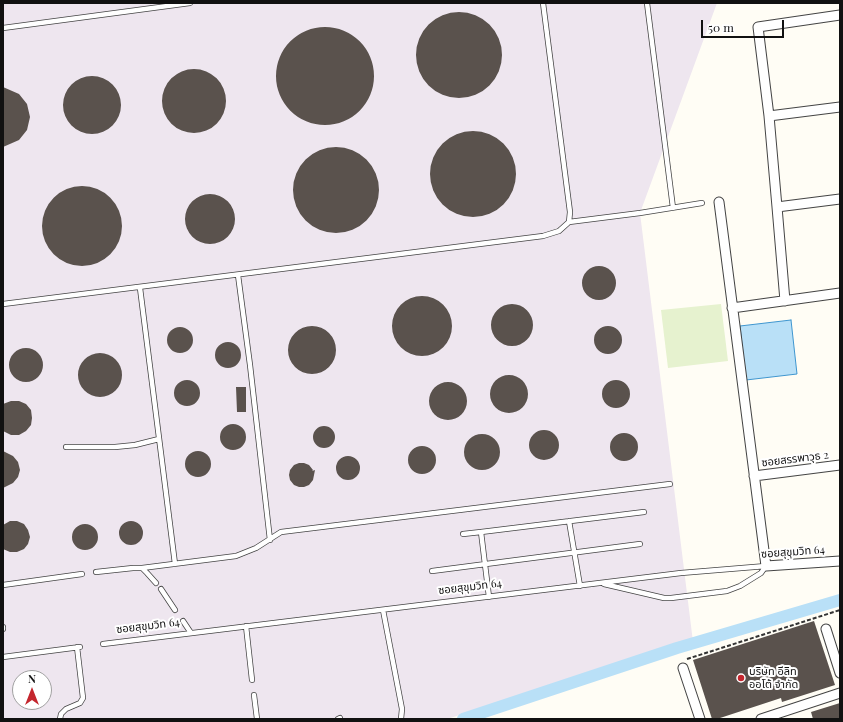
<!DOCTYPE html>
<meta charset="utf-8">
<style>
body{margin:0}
#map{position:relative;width:843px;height:722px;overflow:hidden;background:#fffdf5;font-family:"Playfair Display",serif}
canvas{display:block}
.frame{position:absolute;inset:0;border:4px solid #111;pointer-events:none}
.north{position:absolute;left:12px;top:670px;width:40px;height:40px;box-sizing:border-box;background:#fff;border:1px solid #a0a0a0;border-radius:50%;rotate:0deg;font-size:11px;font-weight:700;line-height:16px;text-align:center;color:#111}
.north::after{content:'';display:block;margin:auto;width:14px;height:18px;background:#c4262e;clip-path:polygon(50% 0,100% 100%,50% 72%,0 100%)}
.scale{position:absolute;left:701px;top:20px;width:83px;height:18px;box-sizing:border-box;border:2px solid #111;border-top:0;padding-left:5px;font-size:12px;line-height:14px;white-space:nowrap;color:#111;-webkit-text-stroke:3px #fff;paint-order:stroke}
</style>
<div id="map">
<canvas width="843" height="722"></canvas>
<div class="frame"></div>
<div class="north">N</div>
<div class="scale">50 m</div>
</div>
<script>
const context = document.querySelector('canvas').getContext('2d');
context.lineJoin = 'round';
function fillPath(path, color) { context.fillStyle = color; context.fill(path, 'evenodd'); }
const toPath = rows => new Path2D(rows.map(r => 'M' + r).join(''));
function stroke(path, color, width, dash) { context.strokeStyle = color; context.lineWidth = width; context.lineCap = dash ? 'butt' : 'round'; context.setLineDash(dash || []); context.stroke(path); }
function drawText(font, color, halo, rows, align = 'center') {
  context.font = font + ' "Playfair Display","Noto Sans Thai",serif'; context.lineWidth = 4; context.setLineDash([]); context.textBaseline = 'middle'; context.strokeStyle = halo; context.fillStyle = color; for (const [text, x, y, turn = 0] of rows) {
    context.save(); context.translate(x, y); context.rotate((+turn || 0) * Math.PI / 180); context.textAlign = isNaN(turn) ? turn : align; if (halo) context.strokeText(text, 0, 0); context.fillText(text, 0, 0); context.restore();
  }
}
const industrial = toPath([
 [3,3,717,3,640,213,693,642,447,719,3,719],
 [20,678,44,678,44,702,20,702]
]);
const pitch = toPath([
 [721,304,728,361,668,368,661,310]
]);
const water = toPath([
 [791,320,797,374,746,380,740,326,791,320]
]);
const canal = toPath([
 [463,719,677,648,840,600]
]);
const building = toPath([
 '416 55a43 43 0 1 1 86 0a43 43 0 1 1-86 0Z',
 '276 76a49 49 0 1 1 98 0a49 49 0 1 1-98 0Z',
 '162 101a32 32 0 1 1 64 0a32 32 0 1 1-64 0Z',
 '63 105a29 29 0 1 1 58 0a29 29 0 1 1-58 0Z',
 [3,87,19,94,27,104,30,117,27,130,19,140,3,147],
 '430 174a43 43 0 1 1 86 0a43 43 0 1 1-86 0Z',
 '293 190a43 43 0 1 1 86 0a43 43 0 1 1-86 0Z',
 '42 226a40 40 0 1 1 80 0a40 40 0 1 1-80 0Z',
 '185 219a25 25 0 1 1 50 0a25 25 0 1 1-50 0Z',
 '582 283a17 17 0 1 1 34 0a17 17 0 1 1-34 0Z',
 '392 326a30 30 0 1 1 60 0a30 30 0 1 1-60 0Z',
 '491 325a21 21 0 1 1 42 0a21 21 0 1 1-42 0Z',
 '594 340a14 14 0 1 1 28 0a14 14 0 1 1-28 0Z',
 '288 350a24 24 0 1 1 48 0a24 24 0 1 1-48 0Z',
 '167 340a13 13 0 1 1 26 0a13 13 0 1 1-26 0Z',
 '215 355a13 13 0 1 1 26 0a13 13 0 1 1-26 0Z',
 '9 365a17 17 0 1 1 34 0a17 17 0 1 1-34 0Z',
 '78 375a22 22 0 1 1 44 0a22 22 0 1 1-44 0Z',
 '490 394a19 19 0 1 1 38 0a19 19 0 1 1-38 0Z',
 '174 393a13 13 0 1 1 26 0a13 13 0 1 1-26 0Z',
 '602 394a14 14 0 1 1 28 0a14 14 0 1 1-28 0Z',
 '429 401a19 19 0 1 1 38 0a19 19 0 1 1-38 0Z',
 [236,387,246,387,246,412,237,412],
 [11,401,19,401,26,404,31,410,32,418,31,425,26,431,19,435,11,435,3,431,3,404],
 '220 437a13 13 0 1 1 26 0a13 13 0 1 1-26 0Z',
 '313 437a11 11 0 1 1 22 0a11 11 0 1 1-22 0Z',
 '529 445a15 15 0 1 1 30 0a15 15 0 1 1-30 0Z',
 '610 447a14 14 0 1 1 28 0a14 14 0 1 1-28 0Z',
 '464 452a18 18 0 1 1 36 0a18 18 0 1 1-36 0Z',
 '408 460a14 14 0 1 1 28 0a14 14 0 1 1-28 0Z',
 '185 464a13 13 0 1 1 26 0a13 13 0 1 1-26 0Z',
 [3,451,13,456,18,462,20,470,18,477,13,483,3,488],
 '336 468a12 12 0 1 1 24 0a12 12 0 1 1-24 0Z',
 [299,463,304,463,309,465,313,470,312,471,315,470,313,480,309,485,304,487,299,487,294,485,290,480,289,475,290,470,294,465],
 [10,521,17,521,24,524,28,530,30,537,28,544,24,549,17,552,10,552,3,549,3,525],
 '119 533a12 12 0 1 1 24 0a12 12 0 1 1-24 0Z',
 '72 537a13 13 0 1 1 26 0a13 13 0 1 1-26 0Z',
 [814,621,835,685,782,702,781,698,717,719,712,719,693,660],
 [840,703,840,719,813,719,811,712]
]);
const path = toPath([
 [687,659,840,610]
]);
const service = toPath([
 [543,3,570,212,569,222],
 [647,3,673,208],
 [3,28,190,3],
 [238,275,250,365,270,540],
 [140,288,175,564],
 [3,304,543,236,559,231,569,222,640,213,702,203],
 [66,447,115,447,135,445,159,439],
 [569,521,580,586],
 [481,532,644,512],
 [463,534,481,532,489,597],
 [142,568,236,556,256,548,281,532,670,484],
 [432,571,640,544],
 [96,572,133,568,142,568,147,573,156,583],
 [604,584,664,598,671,598,727,591,740,586,761,573,766,566],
 [3,585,82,574],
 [161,589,175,610],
 [383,610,402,709,401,719],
 [183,621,191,633],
 [246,626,252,680],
 [3,627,3,629],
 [103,644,681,573,766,566],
 [3,657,80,647],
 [254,695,257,719],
 [60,719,61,714,66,709,80,703,83,698,77,647],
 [338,719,340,718]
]);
const minor = toPath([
 [840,15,758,27,769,116,840,107],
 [769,116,777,207,840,199],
 [719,202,766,566,840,561],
 [777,207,785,301],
 [732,308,840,293],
 [754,476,840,465],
 [826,629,840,673],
 [683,668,700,719],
 [761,719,840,693]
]);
const markers = [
 [741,678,4,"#c4262e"]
];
const streetNames = [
 ["ซอยสรรพาวุธ 2",795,459,-7],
 ["ซอยสุขุมวิท 64",793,552,-4],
 ["ซอยสุขุมวิท 64",470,587,-7],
 ["ซอยสุขุมวิท 64",148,626,-7]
];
const poiNames = [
 ["บริษัท อีลิท",749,672],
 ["ออโต้ จำกัด",749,685]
];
fillPath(industrial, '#eee6ef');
fillPath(pitch, '#e6f2cf');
fillPath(water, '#b9e0f7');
stroke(water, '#3f96cf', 1);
stroke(canal, '#b9e0f7', 12);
fillPath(building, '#5a524d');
stroke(service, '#444', 6);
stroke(minor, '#444', 11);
stroke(path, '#333', 2, [4, 2]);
stroke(service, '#fff', 4.5);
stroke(minor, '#fff', 9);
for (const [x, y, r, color] of markers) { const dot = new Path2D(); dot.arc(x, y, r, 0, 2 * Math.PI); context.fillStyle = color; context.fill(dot); stroke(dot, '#fff', 1.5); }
drawText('11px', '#111', '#fff', streetNames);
drawText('11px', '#111', '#fff', poiNames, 'left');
</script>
